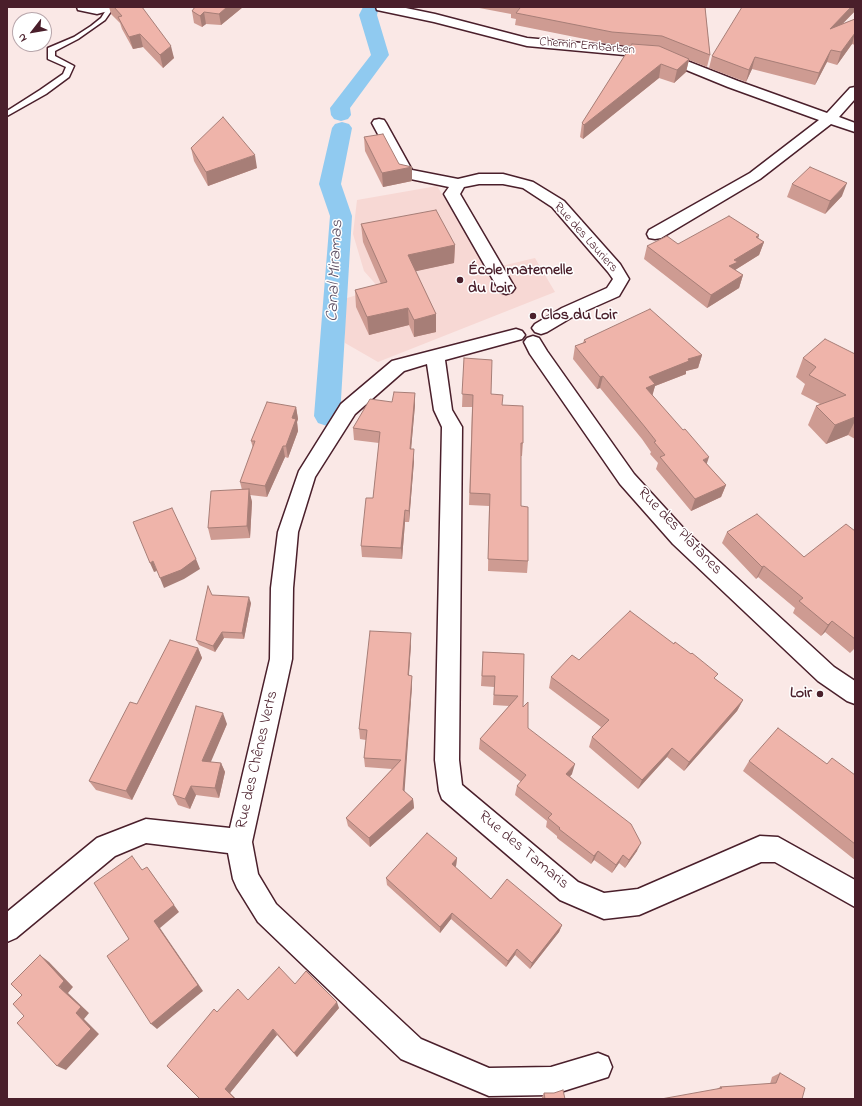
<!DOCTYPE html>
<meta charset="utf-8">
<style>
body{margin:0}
#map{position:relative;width:862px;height:1106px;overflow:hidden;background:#fae8e6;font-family:"Indie Flower",sans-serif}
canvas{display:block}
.frame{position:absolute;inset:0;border:8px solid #4a1f2b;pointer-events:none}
.north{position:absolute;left:12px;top:12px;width:40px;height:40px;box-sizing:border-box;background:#fff;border:1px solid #b7a5aa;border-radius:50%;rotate:239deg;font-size:11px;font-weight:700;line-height:16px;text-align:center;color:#4a1f2b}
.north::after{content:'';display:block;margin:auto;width:14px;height:18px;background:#4a1f2b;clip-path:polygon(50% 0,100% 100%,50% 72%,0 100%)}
</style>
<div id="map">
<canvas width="862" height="1106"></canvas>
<div class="frame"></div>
<div class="north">N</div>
</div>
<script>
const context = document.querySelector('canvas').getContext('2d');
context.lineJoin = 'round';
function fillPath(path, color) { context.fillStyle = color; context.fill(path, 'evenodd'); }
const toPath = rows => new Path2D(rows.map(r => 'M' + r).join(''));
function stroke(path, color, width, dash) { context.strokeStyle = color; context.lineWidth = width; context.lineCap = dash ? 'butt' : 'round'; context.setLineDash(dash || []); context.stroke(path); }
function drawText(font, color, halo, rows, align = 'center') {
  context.font = font + ' "Indie Flower",sans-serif'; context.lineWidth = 3; context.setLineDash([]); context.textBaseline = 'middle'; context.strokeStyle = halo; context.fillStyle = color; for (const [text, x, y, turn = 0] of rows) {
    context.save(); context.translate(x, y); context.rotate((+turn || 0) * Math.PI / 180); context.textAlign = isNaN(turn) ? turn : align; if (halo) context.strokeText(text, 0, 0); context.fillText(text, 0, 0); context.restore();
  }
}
const built = toPath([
 [437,186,489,269,535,258,555,292,378,362,345,343,344,299,379,288,364,271,353,234,357,200]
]);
const canal = toPath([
 [363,7,375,7,378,11,377,15,389,55,350,108,351,115,348,119,341,121,334,119,331,115,330,108,371,55,359,15,363,7],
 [342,122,349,124,352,128,341,184,352,216,340,416,336,423,327,426,318,423,314,416,330,216,319,184,332,128,335,124,342,122]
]);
const service = toPath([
 [108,7,114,7,105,20,78,39,55,51,55,56,74,66,69,77,46,94,7,116,7,111,40,90,63,74,66,67,48,59,48,48,74,37,91,26,101,18,108,7]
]);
const minor = toPath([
 [77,7,113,7,112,10,97,14,78,10,77,7],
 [376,7,401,7,435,14,527,38,659,50,738,81,827,113,850,88,855,87,855,99,839,117,855,123,855,132,831,124,760,179,661,238,655,239,649,238,647,234,649,230,750,173,819,120,728,87,657,58,527,46,434,22,377,10,376,7],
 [379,119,384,120,386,123,412,170,458,179,479,174,503,174,533,182,564,201,620,264,629,279,619,296,574,316,547,332,541,334,535,332,532,328,535,324,562,308,607,288,613,279,608,272,552,207,523,188,503,184,479,184,464,187,460,194,515,288,512,292,506,294,500,292,444,194,449,187,401,177,372,123,374,120,379,119],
 [516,329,522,331,525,335,522,339,445,360,452,410,462,427,459,760,462,785,578,882,604,893,638,889,760,836,778,837,855,880,855,907,775,862,761,862,639,915,604,919,560,900,442,799,439,791,435,760,442,427,434,410,427,364,404,371,355,414,315,477,298,532,293,588,292,659,252,842,258,874,276,904,421,1039,489,1068,551,1067,598,1053,608,1057,612,1067,608,1077,551,1095,489,1096,401,1059,258,922,237,888,233,879,228,853,146,843,115,856,16,938,7,942,7,912,97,838,146,819,230,828,270,659,271,588,278,532,299,471,341,404,392,361,516,329],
 [533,336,539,338,547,351,634,474,687,532,834,667,855,681,855,704,847,701,818,681,673,544,620,484,530,354,524,342,527,338,533,336]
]);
const wall = toPath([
 [109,7,142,7,174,58,163,68,143,47,133,49,122,29,120,23,111,14],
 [195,7,243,7,221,25,206,24,202,27,194,23,192,11],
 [474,7,705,7,710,55,707,67,689,60,686,72,674,83,659,78,583,139,580,137,582,123,631,46,610,44,515,25,516,19,511,18,511,14],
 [855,7,855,11,842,24,855,19,855,45,852,44,837,65,827,62,815,85,752,69,746,82,709,68,712,56],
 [364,137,399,164,412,167,412,181,383,187,365,151],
 [191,148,257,168,208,186,194,161],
 [792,184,842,196,825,214,787,197],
 [361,224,455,245,454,263,415,271,436,314,436,332,414,337,409,325,369,335,356,307,355,290,381,284,363,242],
 [759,235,758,239,764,242,759,255,735,270,743,275,739,288,707,308,644,259,647,246,678,244],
 [584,340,702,355,698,368,686,371,686,374,655,386,652,395,707,464,726,485,721,497,691,511,656,469,658,463,650,454,651,452,642,439,600,388,597,389,573,359,575,346,583,343],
 [855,354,855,439,848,435,826,444,808,425,816,406,820,404,801,394,805,384,796,377,803,358],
 [464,358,491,394,502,405,523,443,522,456,521,456,521,506,528,561,527,573,488,571,489,506,469,505,472,407,462,407],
 [415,393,415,405,411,449,414,461,409,522,405,522,402,559,362,557,361,546,373,498,379,443,354,440,353,428,392,402],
 [296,407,298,419,297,422,298,431,288,458,285,457,267,497,250,495,252,502,250,538,211,540,208,528,242,490,240,482,253,448,251,441],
 [855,531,855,648,850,653,825,632,821,636,793,613,795,608,758,577,756,579,722,543,727,532,804,557],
 [212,595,251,603,244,639,224,638,215,652,199,645,196,640],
 [411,644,409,675,412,686,404,791,413,799,414,808,370,847,348,826,346,818,392,769,365,767,364,758,366,740,360,739,359,729],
 [198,648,202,658,132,800,96,790,89,781,137,704],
 [483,652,524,654,523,707,528,728,572,774,570,776,637,851,625,868,619,863,612,873,594,860,591,864,557,838,557,836,546,827,547,821,515,795,517,786,521,782,479,749,480,739,509,706,493,705,494,687,481,686],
 [551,677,715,679,743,700,737,711,684,771,667,757,638,789,589,747,592,737,601,727,549,688],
 [227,724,210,762,221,763,225,772,219,798,196,795,190,809,178,805,173,795],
 [749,761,827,764,855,775,855,860,743,771],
 [457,858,456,866,455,867,491,899,562,925,559,932,530,969,515,955,506,967,451,919,440,933,387,885,386,878],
 [295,984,339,1008,297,1057,277,1035,230,1093,236,1099,200,1099,214,1009,217,1012,248,1000],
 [780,1073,802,1099,717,1089,720,1087,770,1084,772,1077],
 [544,1093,565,1099,542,1099,542,1097]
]);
const shadedWall = toPath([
 [227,7,243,7,221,25,219,14],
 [851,7,855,7,855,11,826,41,830,29],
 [204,12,206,24,202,27,200,16],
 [855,33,852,44,837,65,841,52],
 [140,34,143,47,133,49,129,37],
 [171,46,174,58,163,68,160,55],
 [831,50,827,62,815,85,819,73],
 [755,57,752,69,746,82,749,70],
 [689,59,686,72,674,83,677,70],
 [661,64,659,78,583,139,584,125],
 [255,155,257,168,208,186,206,172],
 [412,167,412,181,383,187,382,173],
 [847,183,842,196,825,214,830,201],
 [759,235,755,247,764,242,759,255,735,270,729,266,734,260,756,237],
 [455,245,454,263,408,273,408,255],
 [743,275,739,288,707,308,711,295],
 [408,308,409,325,369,335,367,317],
 [436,314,436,332,414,337,414,320],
 [702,355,698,368,686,371,686,374,655,386,652,397,646,388,649,377,688,359],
 [603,376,600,388,597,389,600,377],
 [415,393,415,405,410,461,410,449],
 [296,407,298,419,297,422,298,431,288,458,286,446,292,418],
 [855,417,855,421,848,435,826,444,835,425],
 [283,446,285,457,267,497,265,486],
 [414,449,414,461,409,522,409,511],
 [709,457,705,469,703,460],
 [726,485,721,497,691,511,695,499],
 [249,489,252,502,250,538,247,526],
 [405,510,405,522,402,559,401,548],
 [196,559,200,569,184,579,164,588,160,578],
 [153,561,157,571,154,572,150,563],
 [764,566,758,577,756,579,762,567],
 [249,597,251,603,244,639,242,633],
 [832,621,825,632,821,636,828,625],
 [222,632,224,638,215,652,213,646],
 [411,633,411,644,408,686,408,675],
 [198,648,202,658,132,800,126,791],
 [412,676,412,686,404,799,403,790],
 [743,700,737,711,684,771,689,762],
 [223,713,227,724,207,771,202,761],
 [672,748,667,757,638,789,642,780],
 [221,763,225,772,219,798,215,788],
 [575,764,572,774,564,783,566,774],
 [191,786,196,795,190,809,185,799],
 [413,799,414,808,370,847,369,838],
 [641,843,637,851,625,868,629,860],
 [598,851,594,860,591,864,594,856],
 [623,855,619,863,612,873,616,865],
 [457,858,456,866,452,872,452,864],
 [147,867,179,912,160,928,203,991,157,1029,151,1024,154,921],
 [452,913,451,919,440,933,440,927],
 [562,925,559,932,530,969,532,963],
 [517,949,515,955,506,967,508,961],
 [40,955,49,962,73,987,68,993,89,1013,84,1019,99,1034,66,1070,57,1066,76,1013],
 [337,1002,339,1008,297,1057,294,1053],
 [273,1029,277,1035,230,1093,236,1099,235,1099,225,1089]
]);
const building = toPath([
 [114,7,142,7,171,46,160,55,140,34,129,37,118,17,122,16,114,7],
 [195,7,227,7,219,14,204,12,200,16,192,11,195,7],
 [517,7,705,7,710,55,662,36,612,32,516,13,520,8,517,7],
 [742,7,851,7,830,29,855,19,855,33,841,52,831,50,819,73,755,57,749,70,712,56,742,7],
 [632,44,659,46,689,59,677,70,661,64,584,125,582,123,632,44],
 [223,117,255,155,206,172,191,148,223,117],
 [383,134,399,164,412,167,382,173,364,137,383,134],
 [810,167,847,183,830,201,792,184,810,167],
 [436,210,455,245,408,255,436,314,414,320,408,308,367,317,355,290,387,282,361,224,436,210],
 [729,216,759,235,756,237,764,242,734,260,738,262,729,266,743,275,711,295,647,246,667,236,678,244,729,216],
 [650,309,702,355,688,359,689,361,649,377,655,384,646,388,683,430,685,429,709,457,703,460,726,485,695,499,660,457,665,455,654,442,656,441,645,427,603,376,600,377,575,346,586,342,584,340,650,309],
 [825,339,855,354,855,417,835,425,816,406,846,395,809,375,816,367,803,358,825,339],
 [464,358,492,360,491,394,503,395,502,405,523,406,523,443,521,443,521,506,528,507,528,561,488,559,490,494,470,493,473,395,462,394,464,358],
 [394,392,415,393,410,449,414,449,409,511,405,510,401,548,361,546,366,498,373,498,380,432,353,428,370,399,392,402,394,392],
 [267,402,296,407,292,418,296,419,286,446,283,446,265,486,240,482,255,441,251,441,267,402],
 [249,489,247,526,208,528,211,491,249,489],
 [172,508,196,559,181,570,160,578,153,561,150,563,133,522,172,508],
 [757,514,804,557,846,524,855,531,855,639,832,621,828,625,799,601,803,598,764,566,762,567,727,532,757,514],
 [208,586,212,595,249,597,242,633,222,632,213,646,196,640,208,586],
 [630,611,674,644,675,642,691,654,692,653,718,674,714,678,743,700,689,762,672,748,642,780,592,737,609,720,551,677,572,655,579,660,630,611],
 [370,631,411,633,408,675,412,676,403,790,413,799,369,838,346,818,401,760,364,758,367,730,359,729,370,631],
 [170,640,198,648,126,791,89,781,130,702,137,704,170,640],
 [483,652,524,654,523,707,528,702,528,728,575,764,566,774,631,824,641,843,629,860,623,855,616,865,598,851,594,856,559,829,560,828,548,818,552,814,517,786,526,775,480,739,518,696,494,695,495,676,482,676,483,652],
 [196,706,223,713,202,761,221,763,215,788,191,786,185,799,173,795,196,706],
 [778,728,827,764,832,758,855,775,855,844,749,761,778,728],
 [427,833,457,858,452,864,491,899,507,879,562,925,532,963,517,949,508,961,452,913,440,927,386,878,427,833],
 [132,856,142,870,147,867,174,905,154,921,198,985,151,1024,107,956,129,939,94,883,132,856],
 [40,955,64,981,59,987,81,1007,76,1013,91,1029,57,1066,17,1023,24,1016,13,1004,22,995,11,984,40,955],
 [279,967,295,984,306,971,337,1002,294,1053,273,1029,225,1089,235,1099,200,1099,167,1066,214,1009,217,1012,238,989,248,1000,279,967],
 [780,1073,805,1088,802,1099,661,1099,722,1088,720,1087,776,1083,780,1073],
 [563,1090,565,1099,545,1099,544,1093,554,1093,563,1090]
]);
const markers = [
 [460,280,4,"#4a1f2b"],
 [533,316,4,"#4a1f2b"],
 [820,694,4,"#4a1f2b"]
];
const farStreetnames = [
 ["Chemin Embarben",587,47,5],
 ["Rue des Lauriers",585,238,48]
];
const poiNames = [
 ["École maternelle",468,271],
 ["du Loir",468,289],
 ["Clos du Loir",541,316],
 ["Loir",812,694,"right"]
];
const streetNames = [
 ["Rue des Platanes",679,532,46],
 ["Rue des Chênes Verts",258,760,-77],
 ["Rue des Tamaris",523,851,40]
];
const waterNames = [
 ["Canal Miramas",336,271,-87]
];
fillPath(built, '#f7d8d4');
fillPath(canal, '#90caf0');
stroke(service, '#4a1f2b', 3);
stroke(minor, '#4a1f2b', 3);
fillPath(service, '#fff');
fillPath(minor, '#fff');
fillPath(wall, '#ce9b92');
fillPath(shadedWall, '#a77e77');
fillPath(building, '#efb4aa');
stroke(building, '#a77e77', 1);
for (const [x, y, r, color] of markers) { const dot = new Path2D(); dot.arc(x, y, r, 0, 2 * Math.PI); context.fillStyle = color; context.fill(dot); stroke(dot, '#fff', 1.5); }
drawText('13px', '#4a1f2b', '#fff', farStreetnames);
drawText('bold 16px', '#4a1f2b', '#fff', poiNames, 'left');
drawText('16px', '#4a1f2b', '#fff', streetNames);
drawText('italic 17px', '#5f5266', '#fff', waterNames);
</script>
